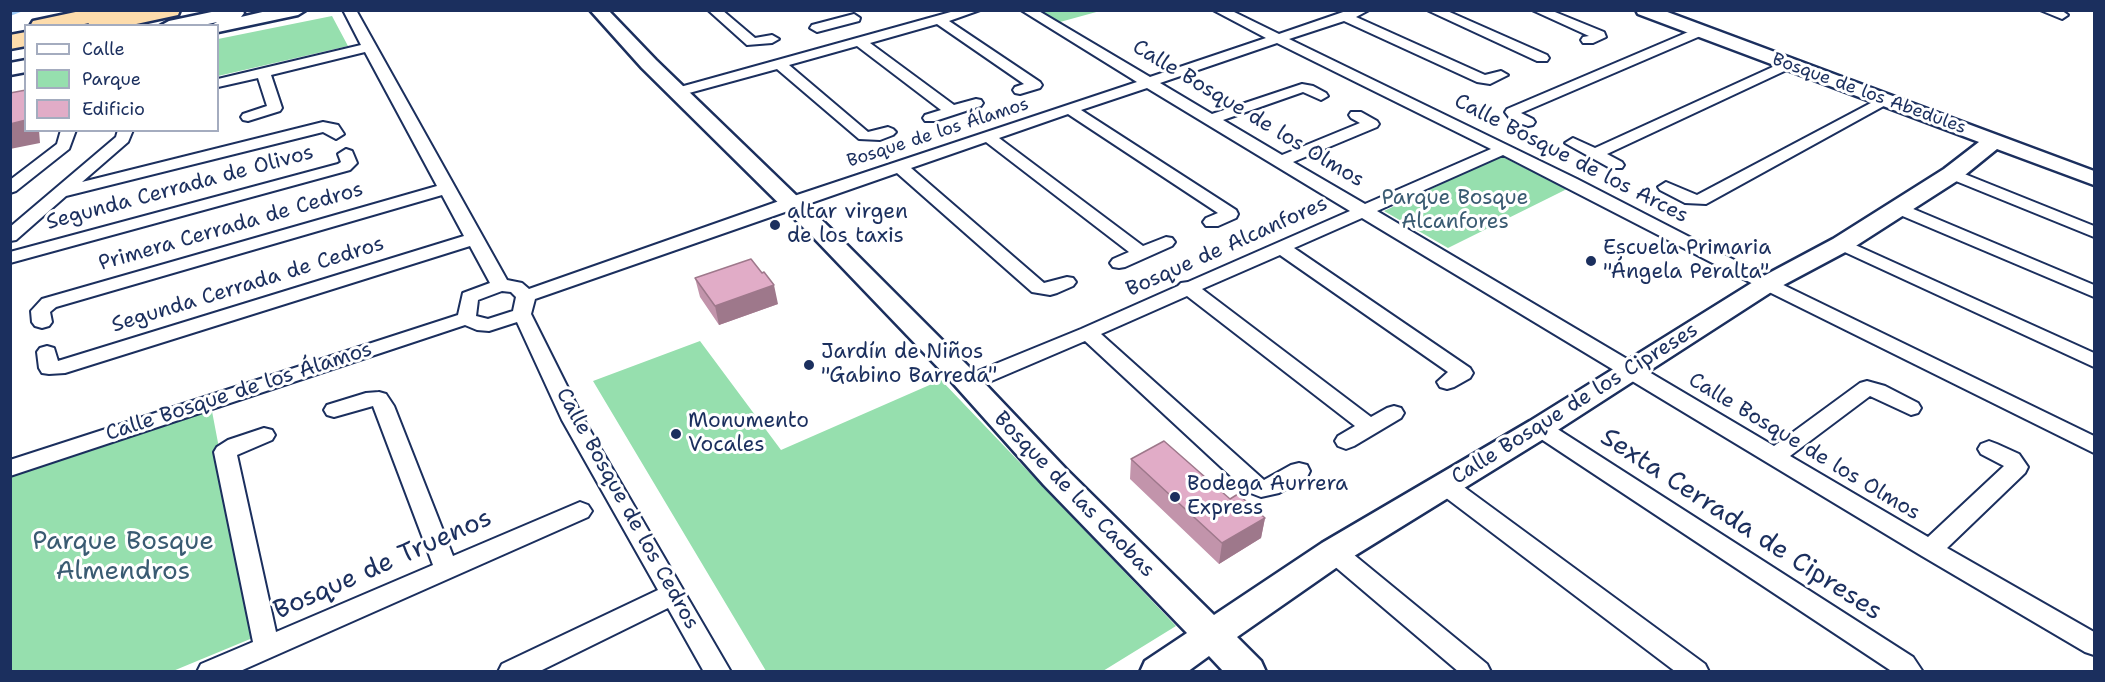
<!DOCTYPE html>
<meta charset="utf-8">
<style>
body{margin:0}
#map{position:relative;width:2105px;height:682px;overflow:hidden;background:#fff;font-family:"Shantell Sans",sans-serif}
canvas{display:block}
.frame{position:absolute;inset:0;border:12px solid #1b2f5e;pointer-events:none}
.legend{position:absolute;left:24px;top:24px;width:195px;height:108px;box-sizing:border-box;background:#fff;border:2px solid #a4acbf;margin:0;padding:8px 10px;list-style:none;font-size:18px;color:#1b2f5e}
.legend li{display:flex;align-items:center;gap:12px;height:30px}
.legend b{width:30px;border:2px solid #a4acbf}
</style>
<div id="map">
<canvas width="2105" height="682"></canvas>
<div class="frame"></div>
<ul class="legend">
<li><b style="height:8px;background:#fff"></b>Calle</li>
<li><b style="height:16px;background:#96dfae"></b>Parque</li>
<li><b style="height:16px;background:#e1acc7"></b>Edificio</li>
</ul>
</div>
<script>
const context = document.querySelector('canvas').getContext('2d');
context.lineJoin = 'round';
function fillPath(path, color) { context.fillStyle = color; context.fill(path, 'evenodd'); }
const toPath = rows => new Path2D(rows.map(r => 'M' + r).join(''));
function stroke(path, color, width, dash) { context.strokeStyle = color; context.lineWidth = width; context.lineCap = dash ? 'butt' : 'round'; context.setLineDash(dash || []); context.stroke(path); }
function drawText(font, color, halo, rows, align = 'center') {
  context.font = font + ' "Shantell Sans",sans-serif'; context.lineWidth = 6; context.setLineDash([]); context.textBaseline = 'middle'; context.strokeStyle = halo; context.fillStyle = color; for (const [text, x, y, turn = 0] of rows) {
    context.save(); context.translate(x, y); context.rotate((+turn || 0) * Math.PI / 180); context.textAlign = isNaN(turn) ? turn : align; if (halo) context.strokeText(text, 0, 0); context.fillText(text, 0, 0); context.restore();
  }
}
const green = toPath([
 [1041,11,1100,11,1060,22],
 [332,16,348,46,218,76,218,39],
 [1501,156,1567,189,1448,248,1384,211],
 [700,341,781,450,941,380,1176,626,1103,671,766,671,593,381],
 [211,406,255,637,173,671,11,671,10,474]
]);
const canal = toPath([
 [10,10,26,10,10,16,10,10]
]);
const street = toPath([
 [343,10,356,10,507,280,522,283,529,289,785,199,1137,82,1021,10,1037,10,1150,77,1266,38,1213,10,1230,10,1279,34,1349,10,1369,10,1356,17,1485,75,1501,71,1508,75,1490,84,1477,82,1344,21,1289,39,1577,179,1773,280,2094,436,2094,453,1761,288,1503,155,1377,211,1774,446,1860,383,1867,381,1885,386,1918,403,1921,408,1918,413,1911,415,1870,396,1790,456,1928,537,2004,466,1981,454,1978,449,1981,444,1989,441,1997,444,2019,454,2028,467,2025,473,1947,548,2094,632,2094,655,2085,652,1922,556,1362,218,1294,248,1470,368,1473,373,1470,378,1454,387,1447,389,1440,387,1437,382,1448,372,1280,255,1202,289,1371,417,1387,408,1394,406,1401,408,1404,413,1401,418,1354,446,1346,449,1338,446,1335,441,1338,436,1355,426,1187,296,1101,334,1264,480,1291,465,1299,463,1307,465,1310,471,1307,477,1279,493,1261,497,1248,492,1085,341,975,388,968,390,961,388,958,383,961,378,1081,329,1178,286,1181,283,1188,282,1350,211,1147,88,1081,110,1236,210,1238,214,1236,218,1218,226,1206,226,1203,222,1206,218,1218,213,1068,114,999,138,1143,246,1166,237,1172,238,1175,242,1172,246,1125,267,1119,268,1113,267,1110,263,1113,259,1129,252,986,142,911,168,1044,283,1067,277,1073,278,1076,282,1073,286,1057,293,1050,295,1032,292,897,173,535,299,531,314,584,420,731,672,704,672,668,608,538,672,498,672,502,664,658,590,562,420,517,322,489,331,477,330,465,325,10,476,10,460,458,315,463,293,490,283,470,246,65,373,49,374,42,373,39,368,37,352,40,348,47,346,54,348,58,361,464,236,442,195,56,307,50,312,52,322,49,326,42,328,35,326,32,322,31,311,42,299,437,186,365,52,271,75,282,108,280,111,248,121,243,120,241,117,243,114,267,106,258,78,218,87,218,79,361,45,343,10],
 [1277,43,1491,149,1365,204,1293,162,1377,127,1379,124,1377,121,1361,112,1351,112,1349,115,1351,118,1360,123,1282,155,1223,120,1303,92,1321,100,1328,96,1326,93,1313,86,1302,84,1212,114,1160,83,1277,43],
 [502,291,511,292,516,297,513,311,488,319,476,316,478,300,502,291],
 [708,10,722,10,755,38,772,35,779,39,772,43,747,45,708,10],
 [958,10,980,10,949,21,1040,82,1042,85,1040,88,1020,94,1015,93,1013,90,1015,87,1024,84,937,24,870,43,954,105,976,99,981,100,983,103,981,106,935,121,925,121,923,118,925,115,941,110,857,46,789,65,868,132,888,127,893,129,896,132,893,135,880,140,859,139,777,69,678,96,671,92,673,89,958,10],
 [1427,10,1445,10,1547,55,1549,58,1547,61,1537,61,1427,10],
 [1532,10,1550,10,1604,32,1606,37,1593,43,1583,43,1581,40,1583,37,1589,36,1532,10],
 [2040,10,2061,10,2068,15,2062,19,2040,10],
 [854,14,860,18,859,21,817,32,810,28,812,25,854,14],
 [1700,27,1705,28,1707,31,1705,34,1521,113,1533,119,1535,122,1533,125,1528,126,1511,120,1505,112,1507,109,1700,27],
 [1788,60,1793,61,1795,64,1793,67,1607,154,1622,162,1624,165,1622,168,1610,168,1565,143,1573,138,1595,148,1788,60],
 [1886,95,1891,96,1893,99,1891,102,1706,204,1685,203,1660,190,1658,187,1666,182,1697,195,1886,95],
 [323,122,338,125,344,134,336,139,323,132,66,196,16,240,10,241,10,227,116,137,118,130,133,130,128,142,82,182,323,122],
 [61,130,76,130,69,149,16,191,10,193,10,180,57,144,61,130],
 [346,149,352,151,357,163,350,170,10,263,10,252,338,164,341,162,338,154,346,149],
 [1952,169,2094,226,2094,237,1946,177,1944,174,1952,169],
 [1899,203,2094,285,2094,297,1893,212,1891,208,1893,204,1899,203],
 [1842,239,2094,353,2094,367,1836,248,1833,244,1836,240,1842,239],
 [379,392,386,394,394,406,453,556,580,502,588,505,592,511,588,517,238,672,197,672,201,664,253,642,214,452,217,447,228,440,264,428,272,430,275,435,272,440,237,455,276,632,433,565,373,406,334,417,327,415,324,410,327,405,366,393,379,392],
 [1540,421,1548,423,1913,657,1923,672,1893,672,1532,433,1529,428,1532,423,1540,421],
 [1445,477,1453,479,1705,664,1709,672,1676,672,1437,491,1434,485,1437,479,1445,477],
 [1334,543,1342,545,1487,664,1491,672,1459,672,1326,559,1322,552,1326,545,1334,543]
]);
const secondary = toPath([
 [221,10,242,10,244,13,241,17,271,10,306,10,298,15,218,32,218,26,210,26,217,22,199,26,160,26,169,21,221,10],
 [590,10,608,10,656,60,830,228,971,369,1066,469,1214,615,1322,543,1530,421,1758,279,1833,239,1944,169,1979,142,1638,14,1636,10,1662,10,2094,171,2094,185,1997,149,1960,179,1851,249,1776,289,1550,435,1346,561,1237,637,1261,661,1266,672,1224,672,1209,656,1187,672,1140,672,1145,661,1187,633,1044,485,951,381,814,238,642,68,590,10],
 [26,60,26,72,10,75,10,63,26,60]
]);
const highway = toPath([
 [85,10,129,10,128,12,180,10,178,15,127,26,87,26,89,23,75,26,30,26,33,21,85,10],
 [26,32,26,46,10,49,10,35,26,32]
]);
const wall = toPath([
 [695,278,778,304,719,325,700,297],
 [1131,459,1265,518,1261,538,1219,564,1130,479]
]);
const shadedWall = toPath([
 [26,120,26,130,39,130,40,143,10,149,10,124],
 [774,285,778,304,719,325,715,306],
 [1265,518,1261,538,1219,564,1222,543]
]);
const building = toPath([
 [26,90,26,120,10,124,10,93,26,90],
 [751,259,762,273,764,272,774,285,715,306,695,278,751,259],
 [1164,441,1230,499,1238,494,1265,518,1222,543,1131,459,1164,441]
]);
const markers = [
 [775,225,6,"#1b2f5e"],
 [1591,261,6,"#1b2f5e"],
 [809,365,6,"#1b2f5e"],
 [676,434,6,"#1b2f5e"],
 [1175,497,6,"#1b2f5e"]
];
const farStreetnames = [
 ["Bosque de los Abedules",1869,94,20],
 ["Bosque de los Álamos",938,133,-18]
];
const streetNames = [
 ["Calle Bosque de los Olmos",1248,114,31],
 ["Calle Bosque de los Arces",1571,159,27],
 ["Segunda Cerrada de Olivos",180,188,-15],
 ["Primera Cerrada de Cedros",231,227,-16],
 ["Bosque de Alcanfores",1227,247,-24],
 ["Segunda Cerrada de Cedros",248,285,-17],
 ["Calle Bosque de los Álamos",239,392,-18],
 ["Calle Bosque de los Cipreses",1575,404,-32],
 ["Calle Bosque de los Olmos",1804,447,31],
 ["Bosque de las Caobas",1074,495,46],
 ["Calle Bosque de los Cedros",627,509,61]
];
const parkNames = [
 ["Parque Bosque",1455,199],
 ["Alcanfores",1455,223]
];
const poiNames = [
 ["altar virgen",787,213],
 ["de los taxis",787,237],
 ["Escuela Primaria",1603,249],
 ["\"Ángela Peralta\"",1603,273],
 ["Jardín de Niños",821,353],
 ["\"Gabino Barreda\"",821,377],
 ["Monumento",688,422],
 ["Vocales",688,446],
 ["Bodega Aurrera",1187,485],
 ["Express",1187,509]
];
const nearStreetnames = [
 ["Sexta Cerrada de Cipreses",1741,525,33],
 ["Bosque de Truenos",383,565,-24]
];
const nearParknames = [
 ["Parque Bosque",123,542],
 ["Almendros",123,572]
];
fillPath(green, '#96dfae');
fillPath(canal, '#9bc8f5');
stroke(street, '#1b2f5e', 4);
stroke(secondary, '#1b2f5e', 5);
stroke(highway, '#1b2f5e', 5);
fillPath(street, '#fff');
fillPath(secondary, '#fff');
fillPath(highway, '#fddcac');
fillPath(wall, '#c294ab');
fillPath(shadedWall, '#9e788b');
fillPath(building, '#e1acc7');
stroke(building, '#9e788b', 1.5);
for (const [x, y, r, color] of markers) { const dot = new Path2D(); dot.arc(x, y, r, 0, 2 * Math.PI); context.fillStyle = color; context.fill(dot); stroke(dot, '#fff', 2); }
drawText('18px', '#1b2f5e', '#fff', farStreetnames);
drawText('21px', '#1b2f5e', '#fff', streetNames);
drawText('21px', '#3a5b72', '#fff', parkNames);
drawText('21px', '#1b2f5e', '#fff', poiNames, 'left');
drawText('26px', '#1b2f5e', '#fff', nearStreetnames);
drawText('26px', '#3a5b72', '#fff', nearParknames);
</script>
